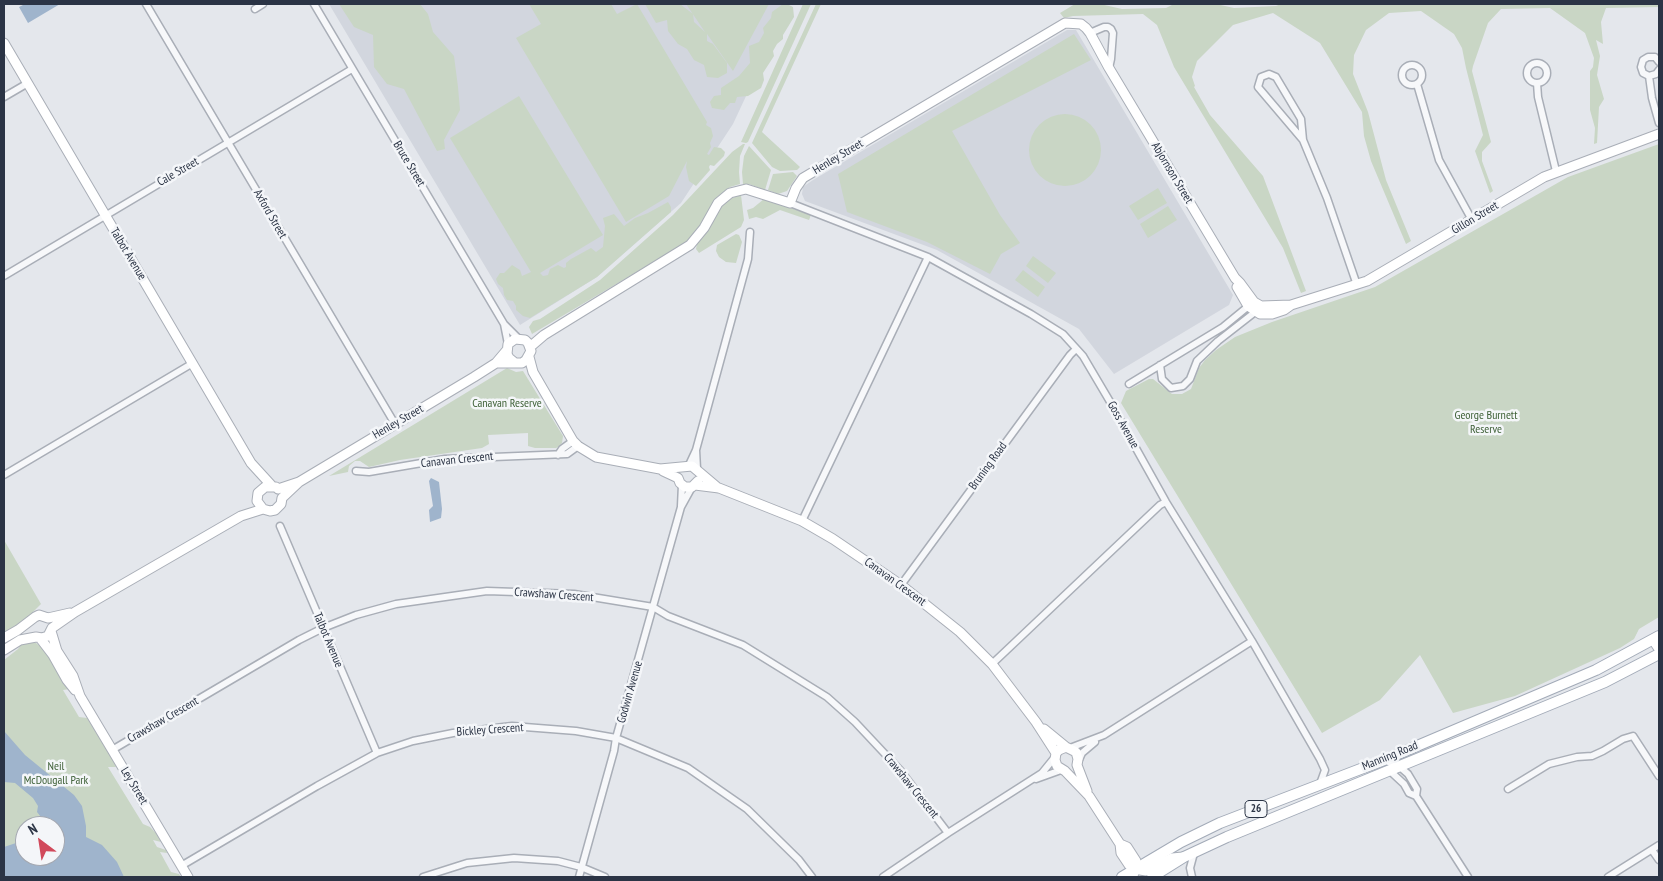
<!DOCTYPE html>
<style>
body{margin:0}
#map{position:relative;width:1663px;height:881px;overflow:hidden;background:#e4e7ec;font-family:"PT Sans Narrow",sans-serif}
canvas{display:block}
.frame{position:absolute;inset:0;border:5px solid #2b3445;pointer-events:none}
.north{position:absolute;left:15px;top:816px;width:50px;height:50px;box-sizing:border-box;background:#f4f6f9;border:1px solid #a4a8b1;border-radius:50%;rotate:329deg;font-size:14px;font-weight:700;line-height:20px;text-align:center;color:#2b3445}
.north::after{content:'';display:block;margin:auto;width:18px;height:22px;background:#d1495b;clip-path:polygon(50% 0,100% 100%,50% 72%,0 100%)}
</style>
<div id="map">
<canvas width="1663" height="881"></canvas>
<div class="frame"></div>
<div class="north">N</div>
</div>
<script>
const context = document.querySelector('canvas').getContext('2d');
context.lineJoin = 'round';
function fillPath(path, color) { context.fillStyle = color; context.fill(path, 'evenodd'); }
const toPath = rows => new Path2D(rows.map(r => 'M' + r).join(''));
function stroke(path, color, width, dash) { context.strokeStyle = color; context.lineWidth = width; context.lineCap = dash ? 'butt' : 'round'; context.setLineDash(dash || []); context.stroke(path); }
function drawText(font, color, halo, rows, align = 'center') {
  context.font = font + ' "PT Sans Narrow",sans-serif'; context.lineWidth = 5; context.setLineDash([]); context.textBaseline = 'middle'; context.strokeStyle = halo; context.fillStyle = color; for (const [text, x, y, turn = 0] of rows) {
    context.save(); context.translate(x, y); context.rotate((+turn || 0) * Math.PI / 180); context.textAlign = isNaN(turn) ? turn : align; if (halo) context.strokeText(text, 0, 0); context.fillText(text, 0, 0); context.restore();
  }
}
const built = toPath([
 [329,4,789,4,733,124,681,203,597,277,520,325],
 [1067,30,1076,30,1233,295,1229,305,1114,374,1079,329,937,250,805,201,802,194,803,187,813,180]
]);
const green = toPath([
 [339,4,420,4,428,14,433,32,454,56,458,87,460,110,444,140,445,149,437,151,404,89,387,84,374,67,373,35,354,27],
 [529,4,611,4,617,14,637,4,707,122,706,125,711,128,713,136,710,143,711,147,707,154,709,155,714,147,721,148,725,152,724,156,714,166,710,165,709,167,710,170,696,186,689,181,686,167,687,161,669,196,626,222,516,38,541,24],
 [645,4,680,4,693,14,694,22,705,32,686,4,769,4,733,71,707,34,707,41,713,44,727,63,727,73,718,78,707,77,704,65,694,60,687,49,678,44,668,31,667,20,656,23],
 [783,4,787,4,793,7,794,17,783,35,783,39,777,44,773,51,774,56,763,73,764,80,761,88,748,96,737,97,735,103,730,103,724,110,712,108,710,102,714,96,721,95,721,88,739,76,750,63,749,46,759,42,764,33,763,28,771,18,772,12],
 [803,4,811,4,748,142,746,143,741,142],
 [816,4,821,4,762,132,800,167,797,170,780,171,772,167,752,143],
 [1075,4,1100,4,1122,9,1166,8,1174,4,1216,4,1234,8,1276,6,1281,4,1659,4,1659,7,1606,8,1601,22,1603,44,1596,40,1600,56,1597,75,1604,99,1599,107,1597,143,1594,144,1595,128,1590,110,1590,71,1593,67,1594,58,1585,33,1550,8,1501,9,1488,23,1473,66,1472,71,1491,142,1482,152,1482,161,1493,191,1490,193,1475,151,1483,135,1466,68,1462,48,1454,34,1421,11,1389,13,1366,30,1354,55,1353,74,1368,112,1386,180,1411,241,1406,244,1371,161,1364,136,1362,112,1320,43,1273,13,1233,25,1197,61,1192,77,1195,86,1194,87,1210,115,1263,176,1306,291,1301,293,1283,248,1174,67,1157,25,1143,14,1073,16,1064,18,1060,13],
 [1074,34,1091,60,952,131,1000,215,1020,243,1001,254,990,274,927,242,847,212,838,174],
 [519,96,603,235,540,273,543,276,548,275,550,269,558,265,564,268,566,267,566,263,571,259,591,248,596,252,603,247,605,226,603,218,614,214,624,226,635,218,648,213,668,202,671,207,671,212,597,277,530,318,523,316,516,310,516,306,513,301,507,300,504,295,503,288,498,284,496,279,500,273,504,273,512,265,520,270,522,276,531,272,450,138],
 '1029 150a36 36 0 1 1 72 0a36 36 0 1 1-72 0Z',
 [743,144,745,144,740,156,739,172,740,184,730,187,717,197,699,227,687,242,532,334,529,327,533,321,540,319,600,280,673,215,732,152],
 [1659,144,1659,617,1639,629,1634,639,1620,648,1515,696,1453,713,1420,655,1380,700,1322,733,1121,403,1126,391,1149,379,1153,379,1172,394,1182,394,1191,389,1199,368,1205,360,1216,350,1235,337,1272,322,1375,287,1568,177],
 [749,146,771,170,765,190,749,184,743,184,742,172,744,156],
 [793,172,797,176,787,191,778,194,768,190,773,174],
 [1158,188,1167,203,1138,220,1129,206],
 [741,195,744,220,741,227,699,253,696,249,697,244,708,230,720,207,732,198],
 [764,199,811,215,809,220,780,210,763,219,756,217,749,219,747,210,753,208],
 [1168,206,1177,220,1148,238,1140,224],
 [736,234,739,235,742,242,736,263,726,262,719,257,716,251,717,245],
 [1033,256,1056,273,1048,283,1026,266],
 [1023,270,1045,287,1038,297,1015,280],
 [507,368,516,372,523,371,563,436,562,443,558,447,556,448,535,448,528,446,528,433,488,435,489,444,482,448,400,460,369,467,360,461,355,461,349,466,348,472,329,476],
 [4,540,41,604,24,621,4,634],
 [27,641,36,643,45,650,70,689,63,690,79,717,87,718,113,760,116,767,108,767,143,824,150,827,156,833,161,842,153,840,157,847,166,850,167,853,160,852,171,872,179,874,181,877,4,877,4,660,18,649,21,645],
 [25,826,55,826,55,856,25,856]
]);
const water = toPath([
 [25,4,60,4,28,23,19,7],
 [431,478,439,482,442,509,441,518,430,522,429,510,433,506,429,481],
 [4,731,25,755,74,795,82,806,86,826,86,837,102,845,117,862,124,877,4,877,4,847,25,840,25,856,55,856,55,826,39,826,41,817,37,812,38,806,33,798,15,783,4,782]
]);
const street = toPath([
 [146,4,395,424],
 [314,4,504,324,519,339],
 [255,9,263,4],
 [1090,33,1104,27,1108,27,1111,29,1113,33,1111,59,1109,68],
 [1659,62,1655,57,1648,57,1643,60,1641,67,1643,73,1649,76,1656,74,1659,70],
 '1527 73a10 10 0 1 1 20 0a10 10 0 1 1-20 0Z',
 '1402 75a10 10 0 1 1 20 0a10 10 0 1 1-20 0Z',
 [1649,76,1652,98,1659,123],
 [1537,83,1538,97,1556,171],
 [1417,84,1439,160,1472,220],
 [4,97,28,83],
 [1303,140,1258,87,1261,77,1269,74,1276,77,1301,119,1303,140,1327,198,1357,285],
 [790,203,928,257,1031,314,1063,334,1083,356,1109,400,1166,502,1252,641,1320,759,1325,770,1320,784],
 [4,276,352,69],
 [504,324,508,344],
 [1160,365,1162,379,1171,388,1183,386,1190,379,1197,361,1218,341,1259,309],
 [1129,384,1223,327,1251,304],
 [696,450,697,469],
 [558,455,562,449,573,441],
 [689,465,696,450,748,259,750,232],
 [356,471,369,472,445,459,567,454,578,446],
 [4,475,193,363],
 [681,506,682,485],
 [802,521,928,257],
 [280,526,377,753],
 [901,585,1070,355,1076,349],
 [992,664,1160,505,1166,502],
 [1070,748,1104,735,1252,641],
 [112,750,299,640,323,628,356,615,396,604,487,591,574,594,653,607,668,616,743,645,827,697,855,722,900,770,948,833],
 [1384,760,1400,767,1408,774,1417,789,1416,796],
 [1078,762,1082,753,1095,742],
 [1390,771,1404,784,1409,793,1416,796,1468,877],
 [1036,779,1061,770],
 [1508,789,1549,764,1577,757,1592,756,1603,751,1623,739,1633,736,1659,776],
 [1652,850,1659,860],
 [181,866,317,786,377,753,413,741,453,733,512,726,576,731,616,738,688,768,747,809,799,860,812,877],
 [423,877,467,863,514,858,558,861,581,867,605,877],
 [579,877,614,751,616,738,681,507,692,487],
 [883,877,948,833,1042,773,1055,757],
 [1192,877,1190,868,1194,853],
 [1608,877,1659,845]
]);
const secondary = toPath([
 [4,43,251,463,272,486],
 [1237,287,1248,306,1260,314,1272,314,1284,310,1291,305],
 [530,347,544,335,690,245,704,228,718,203,730,193,746,189,790,203,796,188,803,178,1065,23,1081,24,1086,28,1090,33,1109,68,1235,278,1240,283,1254,302,1261,306,1291,305,1367,281,1544,177,1659,134],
 [529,357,533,372,573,441,578,446,596,457,660,469,692,466,718,488],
 [496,363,522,363,526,360,531,351,528,343,525,340,515,339,508,344,507,354,509,358,514,362],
 [663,471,678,478,680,483,685,487,692,487,698,481],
 [695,485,719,488,802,521,833,539,901,585,960,632,992,664,1036,722,1056,753],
 [278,489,299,482,474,377,496,363,507,350],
 [263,509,257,501,258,493,265,487,276,487],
 [51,631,57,651,73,676,80,696,188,877],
 [4,638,18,630,35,617,39,615,48,618,70,613],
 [40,638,53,655,67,680,75,690],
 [1653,640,1659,649],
 [4,650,20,640,36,637,42,638,48,636,52,628,75,612,241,516,263,509,270,511,275,510,281,504,282,498,299,482],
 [1044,729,1066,747,1076,752,1078,759,1077,765,1087,791],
 [1066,747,1059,750,1056,753,1055,760,1057,766,1065,771,1089,796,1120,844,1121,853,1129,865,1134,869,1146,871,1172,858,1183,857],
 [1120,844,1127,847,1136,861,1133,877]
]);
const primary = toPath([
 [1122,877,1181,842,1220,823,1384,760,1596,670,1659,636],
 [1152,877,1184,857,1227,837,1605,682,1659,654]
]);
const shields = [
 [1256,809,22]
];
const shieldNames = [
 ["26",1256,809]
];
const streetNames = [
 ["Henley Street",838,157,-31],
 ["Bruce Street",409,164,59],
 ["Cale Street",178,172,-30],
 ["Abjornson Street",1172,173,59],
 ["Axford Street",270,214,60],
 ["Gillon Street",1475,218,-31],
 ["Talbot Avenue",128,254,59],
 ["Henley Street",398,422,-30],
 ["Goss Avenue",1123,425,61],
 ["Canavan Crescent",457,460,-6],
 ["Bruning Road",988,466,-54],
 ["Canavan Crescent",895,582,36],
 ["Crawshaw Crescent",554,595,4],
 ["Talbot Avenue",328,640,67],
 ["Godwin Avenue",630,692,-74],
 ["Crawshaw Crescent",163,720,-30],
 ["Bickley Crescent",490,730,-4],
 ["Manning Road",1390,756,-22],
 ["Ley Street",134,786,59],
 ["Crawshaw Crescent",911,786,51]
];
const parkNames = [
 ["Canavan Reserve",507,404],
 ["George Burnett",1486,416],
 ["Reserve",1486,430],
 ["Neil",56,767],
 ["McDougall Park",56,781]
];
fillPath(built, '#d2d6de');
fillPath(green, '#c9d6c5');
fillPath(water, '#9fb4cc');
stroke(street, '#a9aeb7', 9);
stroke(secondary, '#a9aeb7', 11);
stroke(primary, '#a3abb8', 12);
stroke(street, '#f7f8fa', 6);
stroke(secondary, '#fff', 9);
stroke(primary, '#fff', 10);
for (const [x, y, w] of shields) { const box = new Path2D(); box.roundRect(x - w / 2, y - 8.5, w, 17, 4); context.fillStyle = '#f4f6f9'; context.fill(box); stroke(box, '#2b3445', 1); }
drawText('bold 11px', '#2b3445', null, shieldNames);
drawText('12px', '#2b3445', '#f4f6f9', streetNames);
drawText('12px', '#3f6138', '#f4f6f9', parkNames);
</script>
